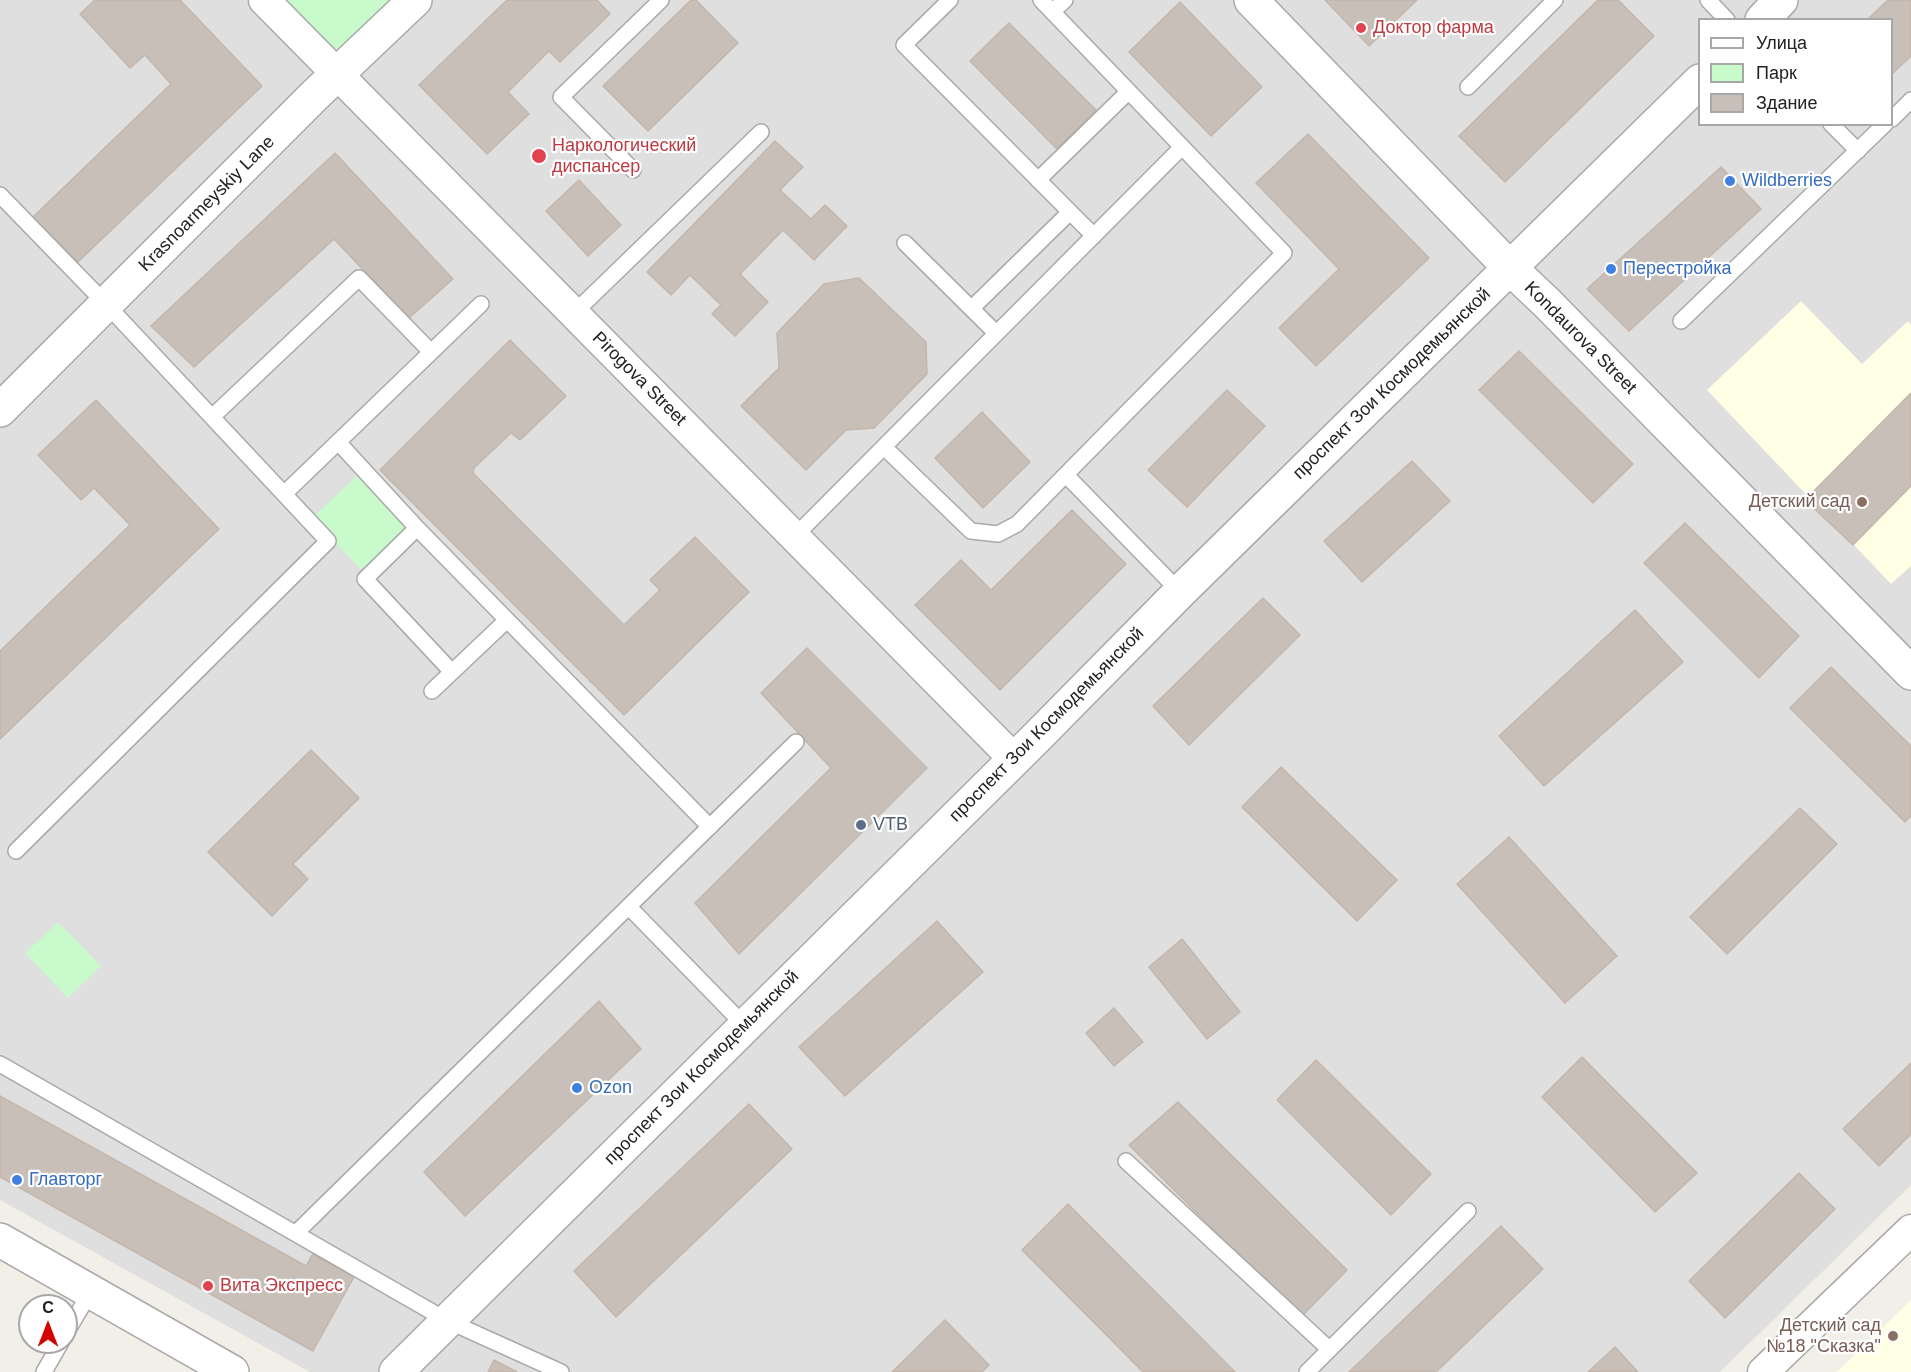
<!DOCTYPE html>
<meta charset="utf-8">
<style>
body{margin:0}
#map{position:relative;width:1911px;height:1372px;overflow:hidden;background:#f2efe9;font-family:Arial,sans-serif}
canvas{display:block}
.legend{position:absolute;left:1698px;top:18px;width:195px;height:108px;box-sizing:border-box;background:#fff;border:2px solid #a7a7a7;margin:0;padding:8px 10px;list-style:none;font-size:18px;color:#222}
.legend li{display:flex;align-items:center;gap:12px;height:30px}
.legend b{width:30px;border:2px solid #a7a7a7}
.north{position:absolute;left:18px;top:1294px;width:60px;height:60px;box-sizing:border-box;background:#fff;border:2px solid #a7a7a7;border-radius:50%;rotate:0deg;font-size:16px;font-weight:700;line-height:24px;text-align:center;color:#222}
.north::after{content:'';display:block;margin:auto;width:21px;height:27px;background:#d40000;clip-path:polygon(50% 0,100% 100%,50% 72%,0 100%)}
</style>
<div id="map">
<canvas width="1911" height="1372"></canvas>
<ul class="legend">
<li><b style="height:8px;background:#fff"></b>Улица</li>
<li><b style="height:16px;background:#c8facc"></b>Парк</li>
<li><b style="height:16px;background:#c7bfb8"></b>Здание</li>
</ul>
<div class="north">С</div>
</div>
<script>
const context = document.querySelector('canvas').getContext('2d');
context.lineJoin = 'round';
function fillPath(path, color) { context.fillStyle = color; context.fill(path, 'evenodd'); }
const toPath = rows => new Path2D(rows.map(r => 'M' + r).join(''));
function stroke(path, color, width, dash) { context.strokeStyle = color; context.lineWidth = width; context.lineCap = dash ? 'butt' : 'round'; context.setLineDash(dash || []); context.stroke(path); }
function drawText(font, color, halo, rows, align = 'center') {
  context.font = font + ' Arial,sans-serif'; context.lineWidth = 4.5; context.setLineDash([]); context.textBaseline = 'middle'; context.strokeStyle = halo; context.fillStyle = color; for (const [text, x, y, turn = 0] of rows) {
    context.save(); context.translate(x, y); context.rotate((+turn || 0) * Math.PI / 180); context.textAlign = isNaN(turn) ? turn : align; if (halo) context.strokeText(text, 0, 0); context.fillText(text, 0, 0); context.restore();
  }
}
const residential = toPath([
 [0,0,1911,0,1911,1185,1720,1372,310,1372,0,1200],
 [1700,20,1892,20,1892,124,1700,124]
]);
const education = toPath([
 [1801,301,1862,364,1908,321,1911,325,1911,566,1891,584,1707,390],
 [1911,1300,1911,1372,1837,1372]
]);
const park = toPath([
 [266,0,411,0,337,71],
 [358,475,408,527,362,571,312,518],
 [58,922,101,966,68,998,25,953]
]);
const parking = toPath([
 [417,538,495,620,452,660,374,578]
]);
const building = toPath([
 [95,0,180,0,262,86,78,262,32,218,171,84,145,55,130,68,80,14,95,0],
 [507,0,597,0,610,14,560,62,549,51,508,92,529,114,487,154,419,85,507,0],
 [691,0,696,0,738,43,648,131,603,86,691,0],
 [1325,0,1417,0,1369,46,1325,0],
 [1598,0,1618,0,1654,36,1505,182,1459,136,1598,0],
 [1888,0,1911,0,1911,56,1892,74,1892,20,1867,20,1888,0],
 [1180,2,1262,87,1211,136,1129,52,1180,2],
 [1009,23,1096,110,1057,149,970,61,1009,23],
 [1308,134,1429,258,1316,366,1279,328,1339,269,1256,183,1308,134],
 [775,141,803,167,780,190,811,219,825,205,847,226,814,260,783,230,740,274,768,302,735,336,712,314,721,305,690,275,671,295,647,272,775,141],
 [335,153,453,279,409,318,334,239,194,367,151,326,335,153],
 [1721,167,1761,209,1629,331,1587,289,1721,167],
 [579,180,621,225,588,256,546,211,579,180],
 [859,278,926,342,927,374,874,428,846,430,806,470,741,406,779,368,777,333,824,284,859,278],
 [510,340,566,396,520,440,511,433,474,468,473,473,624,625,660,590,650,580,695,537,749,592,624,715,380,470,510,340],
 [1519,351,1633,464,1593,503,1479,390,1519,351],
 [1227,390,1265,426,1187,507,1148,470,1227,390],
 [1911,393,1911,486,1853,545,1805,500,1911,393],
 [96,400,219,529,0,739,0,651,130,525,94,488,81,500,38,455,96,400],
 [982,412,1030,462,983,508,935,458,982,412],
 [1412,461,1450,501,1362,582,1324,541,1412,461],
 [1072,510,1126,564,1000,690,915,605,961,560,991,590,1072,510],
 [1685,523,1799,636,1759,678,1644,563,1685,523],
 [1263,598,1300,635,1189,745,1153,706,1263,598],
 [1635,610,1683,662,1544,786,1499,736,1635,610],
 [807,648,927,768,739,954,695,903,831,768,761,693,807,648],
 [1831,667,1911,746,1911,816,1905,822,1790,708,1831,667],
 [311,750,359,798,293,864,308,879,272,916,208,852,311,750],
 [1281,767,1397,880,1357,921,1242,807,1281,767],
 [1800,808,1837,844,1727,954,1690,917,1800,808],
 [1509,837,1617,956,1565,1003,1457,884,1509,837],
 [937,921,983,972,845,1096,799,1047,937,921],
 [1182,939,1240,1012,1207,1039,1149,967,1182,939],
 [599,1001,641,1049,465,1216,424,1172,599,1001],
 [1114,1008,1143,1042,1114,1066,1086,1033,1114,1008],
 [1582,1057,1697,1173,1655,1212,1542,1097,1582,1057],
 [1316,1060,1431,1174,1391,1215,1277,1100,1316,1060],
 [1911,1063,1911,1134,1879,1166,1843,1129,1911,1063],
 [0,1096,306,1266,313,1254,354,1277,313,1351,0,1177,0,1096],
 [1178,1102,1347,1270,1301,1317,1129,1145,1178,1102],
 [749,1104,792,1149,616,1317,574,1271,749,1104],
 [1799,1173,1835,1209,1725,1318,1689,1281,1799,1173],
 [1068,1204,1235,1372,1143,1372,1022,1250,1068,1204],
 [1501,1226,1543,1269,1436,1372,1349,1372,1501,1226],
 [945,1320,989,1365,982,1372,892,1372,945,1320],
 [1615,1347,1638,1372,1588,1372,1615,1347],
 [494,1360,517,1372,488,1372,494,1360]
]);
const service = toPath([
 [950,0,904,45,1094,236],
 [1708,0,1727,20],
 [1052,12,1065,0],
 [1468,87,1555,0],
 [1892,119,1911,100],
 [1831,124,1858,151],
 [633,170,561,97,661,0],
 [1038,180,1128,92],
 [0,195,106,304,328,541,16,851],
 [905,243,996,333],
 [972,308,1070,212],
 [574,313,761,132],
 [1681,321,1885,124],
 [212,417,359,278,431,352],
 [338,442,417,528,710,827],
 [884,447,971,531,998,534,1017,524,1284,253,1041,0],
 [1066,475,1180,592],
 [284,494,481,304],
 [417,528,365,579,452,672],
 [794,537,1182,147],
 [432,691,507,620],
 [629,907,745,1026],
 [0,1064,448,1321,561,1372],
 [1126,1161,1329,1349],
 [296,1233,796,742],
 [66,1333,91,1291],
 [44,1372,61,1342],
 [1307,1372,1468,1211]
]);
const minor = toPath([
 [264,0,1014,759],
 [1763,1372,1911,1230]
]);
const tertiary = toPath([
 [1251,0,1510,268,1547,303,1911,673],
 [1762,20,1781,0],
 [0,410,315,95,415,0],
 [0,1240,232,1372],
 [396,1372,1037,737,1180,592,1700,81]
]);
const markers = [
 [1361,28,6,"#e0444e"],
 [539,156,8,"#e0444e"],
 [1730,181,6,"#3f7fe0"],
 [1611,269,6,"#3f7fe0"],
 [1862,502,6,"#8d6e63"],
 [861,825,6,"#5c6f8a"],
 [577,1088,6,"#3f7fe0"],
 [17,1180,6,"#3f7fe0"],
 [208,1286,6,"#e0444e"],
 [1893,1336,6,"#8d6e63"]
];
const healthNames = [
 ["Доктор фарма",1373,28],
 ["Наркологический",552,146],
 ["диспансер",552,167],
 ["Вита Экспресс",220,1286]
];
const shopNames = [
 ["Wildberries",1742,181],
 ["Перестройка",1623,269],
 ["Ozon",589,1088],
 ["Главторг",29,1180]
];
const streetNames = [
 ["Krasnoarmeyskiy Lane",207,204,-45],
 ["Kondaurova Street",1580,338,45],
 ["Pirogova Street",639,379,45],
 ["проспект Зои Космодемьянской",1392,384,-44],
 ["проспект Зои Космодемьянской",1047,725,-45],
 ["проспект Зои Космодемьянской",702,1068,-45]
];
const educationNames = [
 ["Детский сад",1850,502],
 ["Детский сад",1881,1326],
 ["№18 \"Сказка\"",1881,1347]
];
const serviceNames = [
 ["VTB",873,825]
];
fillPath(residential, '#e0dfdf');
fillPath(education, '#ffffe5');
fillPath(park, '#c8facc');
fillPath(parking, '#e2e2e2');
fillPath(building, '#c7bfb8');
stroke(building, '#c4b6ab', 1.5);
stroke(service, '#a9a9a9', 18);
stroke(minor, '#a9a9a9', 33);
stroke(tertiary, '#a9a9a9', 36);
stroke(service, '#fff', 15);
stroke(minor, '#fff', 30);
stroke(tertiary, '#fff', 33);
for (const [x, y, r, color] of markers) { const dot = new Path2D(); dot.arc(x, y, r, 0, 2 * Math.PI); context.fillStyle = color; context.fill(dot); stroke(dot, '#fff', 2); }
drawText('18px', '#be3a42', '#fff', healthNames, 'left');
drawText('18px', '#366cbe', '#fff', shopNames, 'left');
drawText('18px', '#222', '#fff', streetNames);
drawText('18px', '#785e54', '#fff', educationNames, 'right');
drawText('18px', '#4e5e75', '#fff', serviceNames, 'left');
</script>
